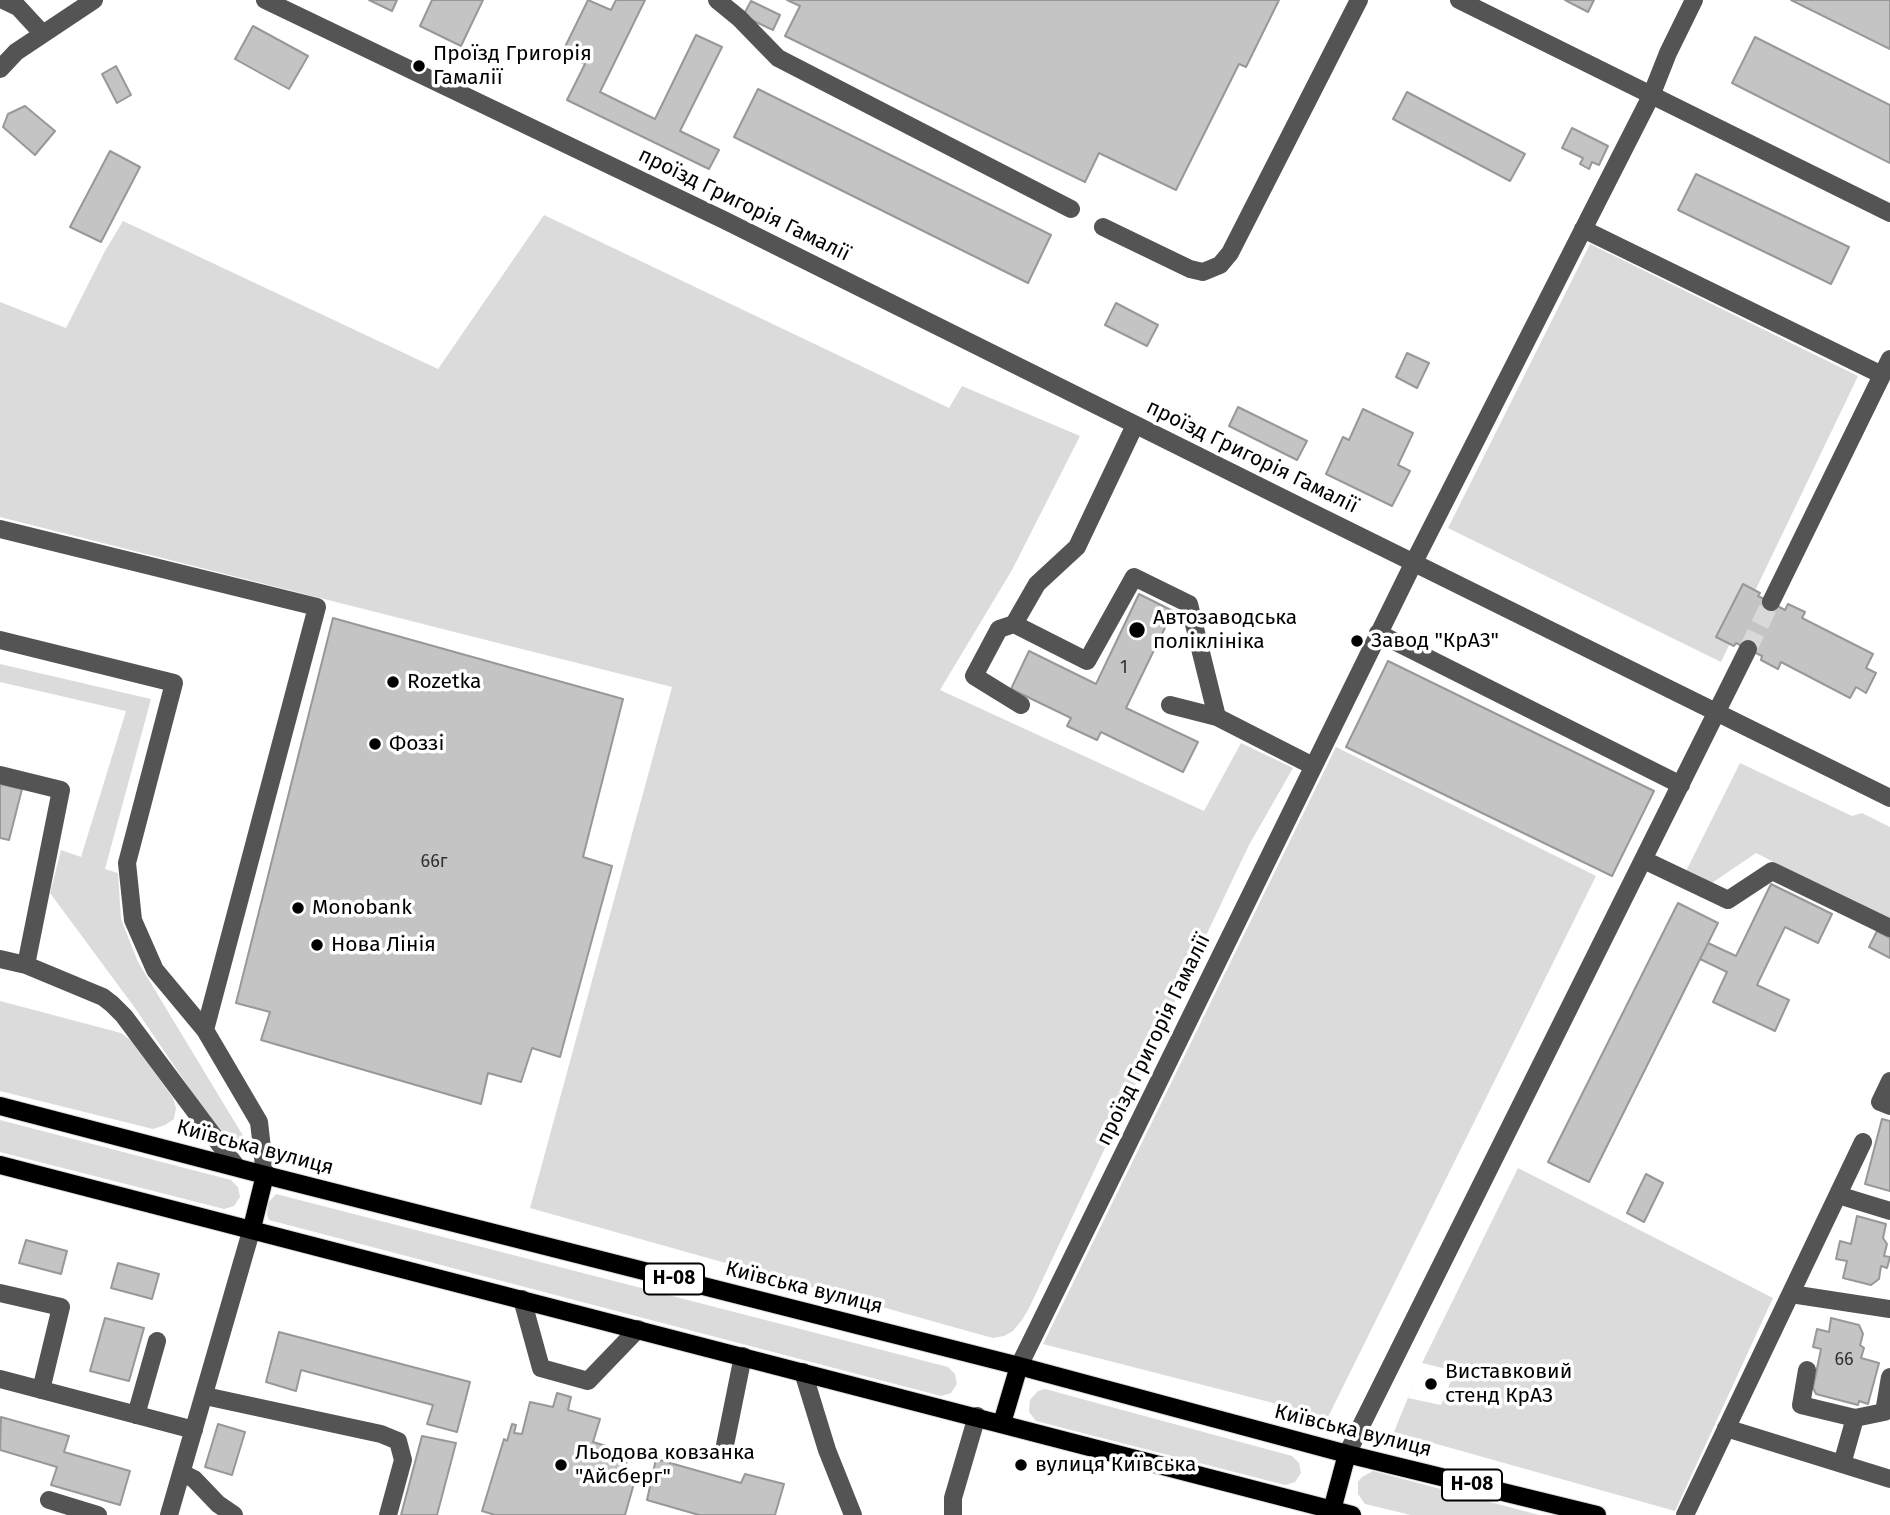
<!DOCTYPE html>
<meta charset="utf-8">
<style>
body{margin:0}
canvas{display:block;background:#fff}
</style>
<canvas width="1890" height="1515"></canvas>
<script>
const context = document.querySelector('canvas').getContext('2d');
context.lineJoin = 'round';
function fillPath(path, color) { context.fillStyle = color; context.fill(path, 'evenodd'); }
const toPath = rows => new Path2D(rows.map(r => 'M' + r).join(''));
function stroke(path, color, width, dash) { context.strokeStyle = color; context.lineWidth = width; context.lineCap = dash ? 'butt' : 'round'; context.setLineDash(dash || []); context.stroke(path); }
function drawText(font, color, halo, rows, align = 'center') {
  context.font = font + ' "Fira Sans",sans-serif'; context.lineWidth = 7; context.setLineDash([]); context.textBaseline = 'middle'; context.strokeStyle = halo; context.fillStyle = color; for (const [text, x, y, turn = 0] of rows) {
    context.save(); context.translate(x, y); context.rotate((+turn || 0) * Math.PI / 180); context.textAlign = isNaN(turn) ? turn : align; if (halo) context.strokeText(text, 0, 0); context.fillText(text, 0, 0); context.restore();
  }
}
const green = toPath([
 [544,215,949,408,962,386,1080,436,1012,570,940,690,1204,811,1241,743,1293,768,1249,845,1029,1308,1022,1320,1013,1331,1004,1336,993,1338,971,1332,530,1208,672,687,0,517,0,302,66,328,105,251,123,221,438,369],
 [1590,244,1858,376,1721,662,1448,528],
 [0,664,151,699,105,869,118,873,121,919,138,962,245,1139,239,1146,223,1138,135,1008,50,893,61,850,81,857,126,711,0,682],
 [1336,747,1596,876,1328,1417,1043,1344],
 [1740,763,1852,816,1862,813,1890,827,1890,921,1756,853,1709,885,1685,873],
 [0,1001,121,1033,133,1042,173,1098,176,1108,174,1119,165,1125,153,1129,0,1091],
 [0,1120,231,1180,238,1187,240,1197,234,1206,224,1209,0,1152],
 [1518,1168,1773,1298,1675,1511,1394,1432,1422,1363],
 [1422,1363,1455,1371,1441,1405,1408,1398],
 [276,1194,948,1367,955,1374,957,1384,951,1393,941,1396,269,1220,267,1215,268,1203],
 [1045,1389,1292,1456,1299,1463,1301,1473,1295,1482,1285,1485,1036,1421,1029,1412,1030,1400,1038,1391],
 [1373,1471,1539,1515,1411,1515,1365,1504,1358,1494,1358,1482,1362,1477]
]);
const building = toPath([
 [369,0,397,0,392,11,369,0],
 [432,0,483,0,461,46,420,26,432,0],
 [588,0,611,10,616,0,645,0,600,92,655,119,696,35,722,47,680,131,719,150,709,169,567,100,585,64,562,53,588,0],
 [787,0,1279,0,1246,67,1239,64,1176,190,1099,153,1085,182,785,36,800,6,787,0],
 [1565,0,1594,0,1588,12,1565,0],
 [1791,0,1890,0,1890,49,1791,0],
 [751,1,780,15,773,30,743,16,751,1],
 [253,26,308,56,289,89,235,59,253,26],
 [1755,37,1890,105,1890,163,1732,83,1755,37],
 [116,66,131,95,117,103,102,74,116,66],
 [758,89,1051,235,1028,283,734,137,758,89],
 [1407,92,1525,154,1510,181,1393,119,1407,92],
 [25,106,55,131,35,155,3,127,8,114,25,106],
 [1572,128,1608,146,1599,165,1592,162,1589,169,1580,164,1583,158,1562,148,1572,128],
 [110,151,140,167,101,242,70,227,110,151],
 [1696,174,1849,247,1831,284,1678,210,1696,174],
 [1116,303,1158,325,1147,346,1105,325,1116,303],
 [1407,353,1429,363,1417,388,1396,377,1407,353],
 [1238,407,1307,441,1297,460,1229,426,1238,407],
 [1363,409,1413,433,1398,465,1410,471,1392,506,1326,474,1343,437,1349,440,1363,409],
 [1743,584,1760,593,1758,596,1785,610,1788,604,1805,612,1802,618,1873,654,1866,668,1876,673,1866,693,1856,687,1850,698,1781,662,1778,669,1761,660,1762,656,1736,643,1734,646,1716,637,1743,584],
 [1139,594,1173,611,1126,708,1198,742,1183,772,1101,732,1097,740,1067,726,1071,718,1011,689,1029,651,1096,684,1139,594],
 [333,618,623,699,583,857,612,866,560,1057,532,1048,521,1082,488,1073,481,1104,261,1040,270,1012,236,1003,333,618],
 [1388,661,1654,791,1612,876,1346,747,1388,661],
 [0,784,22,789,9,840,0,838,0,784],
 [1771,884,1832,914,1818,943,1785,927,1757,985,1789,1000,1775,1031,1713,1002,1727,972,1700,959,1708,943,1736,956,1771,884],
 [1678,903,1718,923,1589,1182,1548,1162,1678,903],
 [1877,931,1890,938,1890,958,1869,947,1877,931],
 [1882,1119,1890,1121,1890,1191,1865,1184,1882,1119],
 [1646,1174,1663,1183,1644,1222,1627,1213,1646,1174],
 [1857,1216,1886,1224,1883,1238,1887,1244,1884,1256,1890,1257,1887,1268,1881,1266,1879,1279,1871,1285,1843,1278,1847,1261,1836,1259,1840,1241,1851,1244,1857,1216],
 [26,1240,67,1251,61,1274,19,1263,26,1240],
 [118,1263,159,1274,152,1299,111,1288,118,1263],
 [105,1318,144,1328,129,1381,90,1371,105,1318],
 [1831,1318,1859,1325,1863,1334,1860,1345,1864,1348,1861,1358,1879,1363,1868,1404,1859,1401,1858,1405,1816,1394,1813,1388,1821,1349,1813,1347,1817,1329,1829,1332,1831,1318],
 [279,1332,470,1382,457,1432,427,1424,433,1405,301,1370,296,1391,266,1382,279,1332],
 [557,1393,571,1397,568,1410,600,1419,593,1442,629,1453,623,1476,635,1480,625,1515,495,1515,482,1511,504,1439,507,1441,512,1424,516,1425,514,1433,522,1434,530,1402,553,1407,557,1393],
 [1,1417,69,1436,64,1452,130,1471,120,1505,51,1485,57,1467,0,1450,1,1417],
 [218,1424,245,1432,232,1475,205,1467,218,1424],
 [422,1436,456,1443,437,1515,401,1515,422,1436],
 [656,1459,741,1483,745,1474,784,1484,775,1515,699,1515,647,1500,656,1459]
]);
const minorTunnel = toPath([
 [1748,649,1771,602]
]);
const minor = toPath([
 [3,0,18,7,42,33],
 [265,0,724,220,1311,512,1890,798],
 [717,0,739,18,778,58,1071,209],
 [1459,0,1890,213],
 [0,69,16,52,94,0],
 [1103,227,1190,269,1203,272,1220,265,1230,253,1359,0],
 [1583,229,1882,375],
 [0,529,317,607,205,1030],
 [1771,602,1890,359],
 [1014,624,1087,661,1134,577,1189,604,1217,717,1313,766],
 [1378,633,1681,785],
 [0,640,174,683,127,863,133,920,155,970,205,1030,259,1122,265,1175],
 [1021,705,974,676,999,629,1014,624,1037,584,1077,547,1135,425],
 [1170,705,1217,717],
 [0,775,61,790,26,965],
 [1644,860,1728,900,1772,871,1890,928],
 [0,959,26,965,103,997,112,1004,124,1016,236,1166],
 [1890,1081,1880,1102,1890,1106],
 [1838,1195,1890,1211],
 [0,1293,61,1307,41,1390],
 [1791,1294,1890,1309],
 [522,1299,541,1368,588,1381,638,1329],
 [1019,1366,1414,562,1651,96,1668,53,1694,0],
 [1807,1370,1801,1405,1855,1418],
 [803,1372,827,1450,853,1515],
 [0,1379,194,1430],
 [205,1396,381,1434,398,1441,403,1460,388,1515],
 [136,1415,157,1341],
 [1726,1428,1890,1479],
 [724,1450,743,1356],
 [1347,1454,1748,649],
 [1842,1464,1855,1418,1884,1412,1890,1377],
 [182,1473,194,1479,218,1504,234,1515],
 [49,1500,98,1515],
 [169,1515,252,1228],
 [953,1515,953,1498,977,1416],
 [1685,1515,1863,1142]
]);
const major = toPath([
 [0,1106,265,1175,1019,1366,1347,1454,1597,1515],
 [0,1165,1352,1515],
 [252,1228,265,1175],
 [1002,1423,1019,1366],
 [1332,1510,1347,1454]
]);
const markers = [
 [419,66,7,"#000"],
 [1137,630,9,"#000"],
 [1357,641,7,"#000"],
 [393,682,7,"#000"],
 [375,744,7,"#000"],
 [298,908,7,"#000"],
 [317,945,7,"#000"],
 [1431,1384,7,"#000"],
 [561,1465,7,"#000"],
 [1021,1465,7,"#000"]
];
const numberNames = [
 ["1",1124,668],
 ["66г",434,862],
 ["66",1844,1360]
];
const shields = [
 [674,1279,60],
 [1472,1485,60]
];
const shieldNames = [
 ["Н-08",674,1279],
 ["Н-08",1472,1485]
];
const poiNames = [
 ["Проїзд Григорія",433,54],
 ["Гамалії",433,78],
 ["Автозаводська",1153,618],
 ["поліклініка",1153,642],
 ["Завод \"КрАЗ\"",1371,641],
 ["Rozetka",407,682],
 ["Фоззі",389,744],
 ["Monobank",312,908],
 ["Нова Лінія",331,945],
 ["Виставковий",1445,1372],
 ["стенд КрАЗ",1445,1396],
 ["Льодова ковзанка",575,1453],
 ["\"Айсберг\"",575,1477],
 ["вулиця Київська",1035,1465]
];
const streetNames = [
 ["проїзд Григорія Гамалії",744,205,26],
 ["проїзд Григорія Гамалії",1252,457,26],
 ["проїзд Григорія Гамалії",1154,1040,-64],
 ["Київська вулиця",255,1148,15],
 ["Київська вулиця",804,1288,14],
 ["Київська вулиця",1353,1431,14]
];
fillPath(green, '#dbdbdb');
fillPath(building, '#c4c4c4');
stroke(building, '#989898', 2);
stroke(minorTunnel, '#d9d9d9', 18, [18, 9]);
stroke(major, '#dbdbdb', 20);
stroke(minor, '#545454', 18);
stroke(major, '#000', 18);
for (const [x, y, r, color] of markers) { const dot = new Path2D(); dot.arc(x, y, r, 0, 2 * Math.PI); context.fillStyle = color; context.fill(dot); stroke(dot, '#fff', 2.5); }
drawText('18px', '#313131', null, numberNames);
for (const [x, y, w] of shields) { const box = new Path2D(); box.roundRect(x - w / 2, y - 15.5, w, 31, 5); context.fillStyle = '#fff'; context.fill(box); stroke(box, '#000', 2); }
drawText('bold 19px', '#000', null, shieldNames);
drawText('21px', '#000', '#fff', poiNames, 'left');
drawText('21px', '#000', '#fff', streetNames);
</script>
